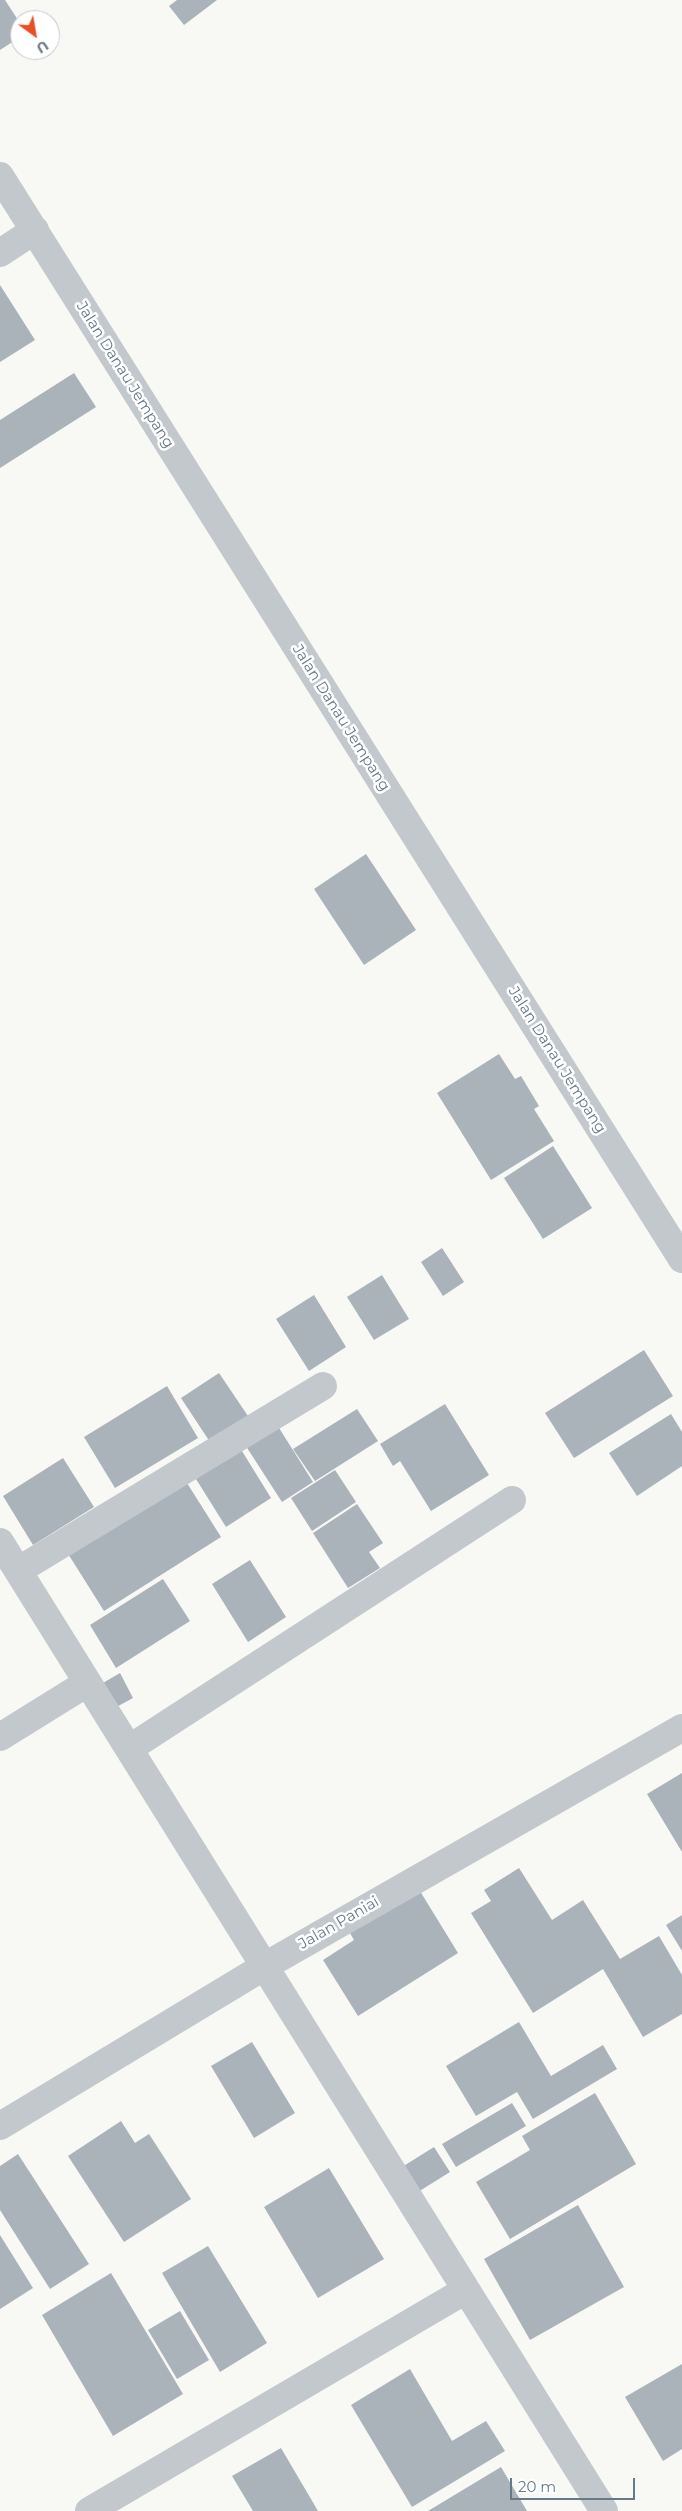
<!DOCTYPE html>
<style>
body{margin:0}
#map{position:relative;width:682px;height:2511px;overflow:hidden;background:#f8f8f5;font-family:Montserrat,sans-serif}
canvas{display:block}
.north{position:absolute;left:10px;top:10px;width:50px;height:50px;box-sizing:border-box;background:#fff;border:1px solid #c2c9cf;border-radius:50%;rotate:148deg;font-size:14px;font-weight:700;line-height:20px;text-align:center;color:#667988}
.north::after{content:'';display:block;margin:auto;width:18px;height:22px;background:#eb4e22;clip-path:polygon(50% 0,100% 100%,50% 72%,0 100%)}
.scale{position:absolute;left:510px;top:2478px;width:125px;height:22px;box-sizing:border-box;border:2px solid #667988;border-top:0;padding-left:6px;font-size:15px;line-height:18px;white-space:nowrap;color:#667988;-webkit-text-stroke:4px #fff;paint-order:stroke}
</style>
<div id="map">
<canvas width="682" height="2511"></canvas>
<div class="north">U</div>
<div class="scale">20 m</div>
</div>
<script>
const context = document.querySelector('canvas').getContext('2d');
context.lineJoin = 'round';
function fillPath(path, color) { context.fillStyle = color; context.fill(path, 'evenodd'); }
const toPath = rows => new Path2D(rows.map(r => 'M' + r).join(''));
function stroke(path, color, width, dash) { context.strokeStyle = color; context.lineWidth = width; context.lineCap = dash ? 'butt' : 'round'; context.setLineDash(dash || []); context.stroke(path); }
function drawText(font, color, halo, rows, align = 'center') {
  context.font = font + ' Montserrat,sans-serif'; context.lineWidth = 5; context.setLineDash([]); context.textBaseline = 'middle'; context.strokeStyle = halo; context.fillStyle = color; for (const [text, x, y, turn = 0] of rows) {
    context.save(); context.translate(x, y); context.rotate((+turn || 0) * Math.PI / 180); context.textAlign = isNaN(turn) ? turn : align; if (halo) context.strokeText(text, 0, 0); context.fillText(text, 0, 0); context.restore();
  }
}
const building = toPath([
 [0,0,5,0,20,23,20,37,0,50],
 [177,0,217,0,184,25,169,6],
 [0,285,35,340,0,362],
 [74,373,96,407,0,468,0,420],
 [366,854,416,930,364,965,314,889],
 [499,1054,515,1079,521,1076,539,1106,534,1109,554,1141,491,1180,437,1093],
 [553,1146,592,1208,543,1239,504,1178],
 [442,1248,464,1282,443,1296,421,1262],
 [382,1275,409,1319,374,1340,347,1297],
 [314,1295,346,1347,309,1371,276,1319],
 [644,1350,673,1396,574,1458,545,1413],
 [219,1373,248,1416,210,1442,181,1398],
 [167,1386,198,1438,115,1488,84,1437],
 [445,1404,489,1475,431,1511,400,1461,393,1466,380,1444],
 [357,1409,378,1441,315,1481,293,1449],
 [671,1414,682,1432,682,1466,637,1496,609,1453],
 [274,1420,313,1482,282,1502,242,1440],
 [237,1443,271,1498,226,1527,191,1471],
 [63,1458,94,1507,33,1545,3,1496],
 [335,1470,356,1502,312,1531,291,1498],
 [182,1475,221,1537,104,1611,65,1549],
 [357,1504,383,1543,369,1552,380,1568,348,1588,313,1533],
 [250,1560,286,1617,248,1642,212,1584],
 [163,1579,190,1621,116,1668,90,1625],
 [120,1673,133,1698,109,1711,96,1687],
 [682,1773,682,1852,647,1794],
 [519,1868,552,1920,583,1900,620,1959,659,1936,682,1975,682,2014,643,2037,603,1969,533,2013,471,1913,491,1901,484,1890],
 [415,1883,458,1953,358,2016,323,1960,354,1940,346,1926],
 [682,1915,682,1951,666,1925],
 [519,2022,551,2076,603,2045,617,2069,533,2119,517,2092,476,2116,446,2066],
 [252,2042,295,2113,254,2138,211,2066],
 [595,2093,636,2164,510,2239,476,2182,530,2150,522,2136],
 [512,2103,526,2126,456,2167,442,2144],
 [121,2121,135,2143,149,2134,191,2199,124,2242,68,2156],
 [434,2147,450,2172,418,2192,402,2167],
 [18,2154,89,2264,50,2289,0,2210,0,2166],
 [329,2168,384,2259,318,2298,264,2207],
 [578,2205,624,2287,530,2340,484,2259],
 [0,2235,33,2288,0,2309],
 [208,2246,267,2343,220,2372,162,2273],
 [111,2273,183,2394,113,2436,42,2315],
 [180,2311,209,2360,177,2379,148,2330],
 [682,2364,682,2449,663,2461,625,2397],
 [410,2369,452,2441,486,2421,505,2451,412,2507,351,2405],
 [281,2448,318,2511,253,2511,232,2476],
 [501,2467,527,2511,428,2511]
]);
const minor = toPath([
 [0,176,682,1259],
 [0,253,35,230],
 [0,1542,604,2511],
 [19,1570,323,1386],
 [0,1737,87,1683],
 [130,1748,512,1500],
 [0,2126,265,1966,682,1728],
 [89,2511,466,2290]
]);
const streetNames = [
 ["Jalan Danau Jempang",125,375,58],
 ["Jalan Danau Jempang",341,718,58],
 ["Jalan Danau Jempang",557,1060,58],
 ["Jalan Paniai",339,1923,-30]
];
fillPath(building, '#aab3b9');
stroke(minor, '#c3c8cc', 28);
drawText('15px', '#667988', '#fff', streetNames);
</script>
